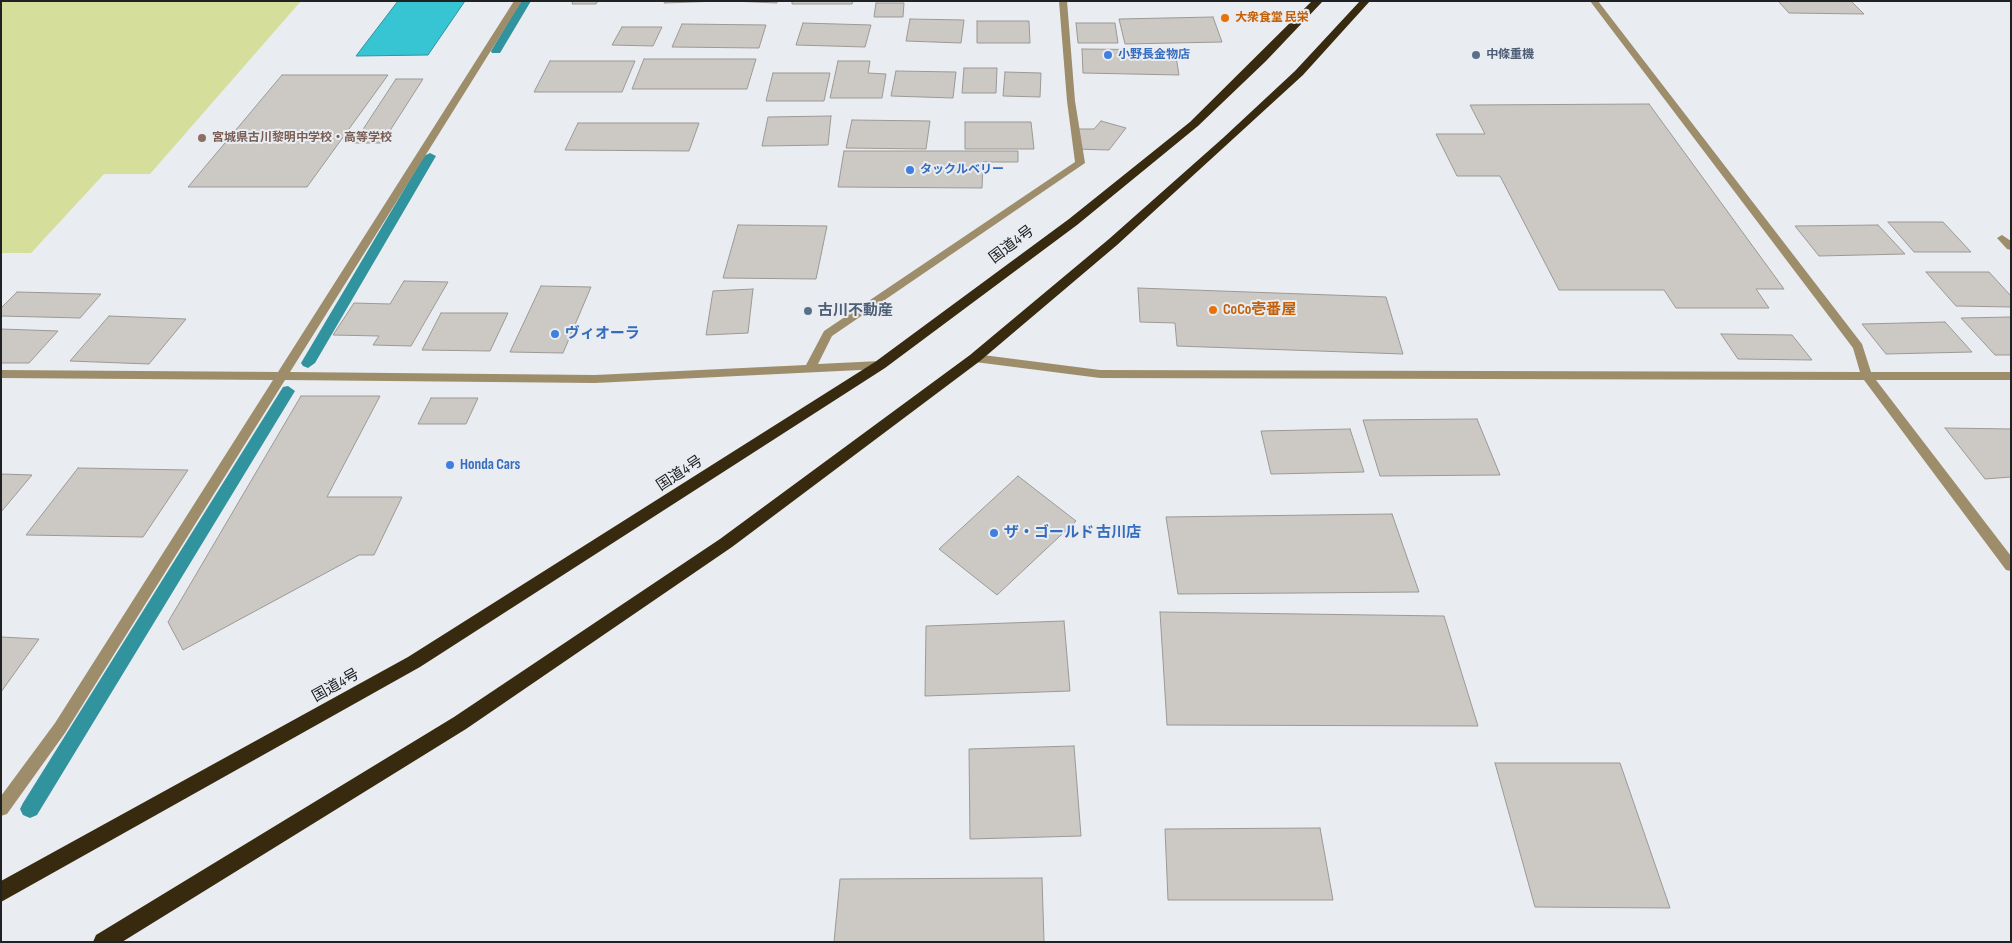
<!DOCTYPE html>
<meta charset="utf-8">
<style>
body{margin:0}
#map{position:relative;width:2012px;height:943px;overflow:hidden;background:#e9ecf1;font-family:"Sofia Sans Condensed",sans-serif}
canvas{display:block}
.frame{position:absolute;inset:0;border:2px solid #202123;pointer-events:none}
</style>
<div id="map">
<canvas width="2012" height="943"></canvas>
<div class="frame"></div>
</div>
<script>
const context = document.querySelector('canvas').getContext('2d');
context.lineJoin = 'round';
function fillPath(path, color) { context.fillStyle = color; context.fill(path, 'evenodd'); }
const toPath = rows => new Path2D(rows.map(r => 'M' + r).join(''));
function stroke(path, color, width, dash) { context.strokeStyle = color; context.lineWidth = width; context.lineCap = dash ? 'butt' : 'round'; context.setLineDash(dash || []); context.stroke(path); }
function drawText(font, color, halo, rows, align = 'center') {
  context.font = font + ' "Sofia Sans Condensed","Noto Sans JP",sans-serif'; context.lineWidth = 4; context.setLineDash([]); context.textBaseline = 'middle'; context.strokeStyle = halo; context.fillStyle = color; for (const [text, x, y, turn = 0] of rows) {
    context.save(); context.translate(x, y); context.rotate((+turn || 0) * Math.PI / 180); context.textAlign = isNaN(turn) ? turn : align; if (halo) context.strokeText(text, 0, 0); context.fillText(text, 0, 0); context.restore();
  }
}
const green = toPath([
 [1,1,301,1,150,174,104,174,31,253,1,253]
]);
const water = toPath([
 [398,1,465,1,428,55,356,56,398,1]
]);
const stream = toPath([
 [521,1,531,1,500,53,492,53,491,51,521,1],
 [430,153,436,156,315,363,308,368,303,366,301,363,424,156,430,153],
 [288,386,295,391,37,815,30,818,23,815,20,809,23,803,283,387,288,386]
]);
const building = toPath([
 [573,1,598,1,596,4,572,4,573,1],
 [665,1,720,1,664,3,665,1],
 [731,1,777,1,777,3,731,1],
 [792,1,853,1,852,4,792,4,792,1],
 [1778,1,1851,1,1864,14,1789,13,1778,1],
 [876,3,904,3,903,17,874,17,876,3],
 [1213,17,1222,42,1125,44,1119,19,1213,17],
 [910,19,964,20,961,43,906,41,910,19],
 [977,21,1029,21,1030,43,977,43,977,21],
 [803,23,871,25,865,47,796,45,803,23],
 [1076,23,1115,23,1118,43,1078,43,1076,23],
 [682,24,766,25,759,48,672,47,682,24],
 [622,27,662,27,653,46,612,45,622,27],
 [1082,49,1175,50,1179,75,1083,73,1082,49],
 [644,59,756,59,747,89,632,89,644,59],
 [550,61,635,61,622,92,534,92,550,61],
 [838,61,870,61,868,73,886,74,882,98,830,98,838,61],
 [964,68,997,68,996,93,962,93,964,68],
 [896,71,956,72,953,98,891,96,896,71],
 [1005,72,1041,73,1040,97,1003,96,1005,72],
 [773,73,830,73,824,101,766,101,773,73],
 [282,75,388,75,307,187,188,187,282,75],
 [396,79,423,79,382,143,354,143,396,79],
 [1649,104,1784,289,1756,289,1769,308,1676,308,1664,290,1559,290,1500,176,1457,176,1436,134,1485,134,1470,105,1649,104],
 [831,116,828,145,762,146,768,117,831,116],
 [852,120,930,121,926,149,846,148,852,120],
 [1101,121,1126,128,1109,150,1074,149,1074,129,1094,129,1101,121],
 [965,122,1031,122,1034,149,965,149,965,122],
 [578,123,699,123,689,151,565,150,578,123],
 [844,151,1018,151,1018,162,983,162,982,188,838,187,844,151],
 [1888,222,1943,222,1971,252,1914,252,1888,222],
 [738,225,827,226,816,279,723,278,738,225],
 [1878,225,1905,254,1819,256,1795,226,1878,225],
 [1926,272,1989,272,2011,296,2011,307,1956,306,1926,272],
 [404,281,448,282,411,346,373,345,379,336,333,335,354,303,390,304,404,281],
 [541,286,591,287,563,353,510,352,541,286],
 [1138,288,1386,297,1403,354,1177,346,1175,323,1140,322,1138,288],
 [753,289,748,333,706,335,713,291,753,289],
 [17,292,101,294,80,318,1,316,1,308,17,292],
 [441,313,508,313,490,351,422,350,441,313],
 [109,316,186,319,149,364,70,361,109,316],
 [2011,317,2011,355,1995,355,1961,318,2011,317],
 [1945,322,1972,352,1886,354,1862,324,1945,322],
 [1,329,58,331,29,363,1,363,1,329],
 [1721,334,1792,335,1812,360,1738,359,1721,334],
 [301,396,380,396,327,497,402,497,374,555,359,555,183,650,168,622,301,396],
 [431,398,478,398,466,424,418,424,431,398],
 [1477,419,1500,475,1380,476,1363,420,1477,419],
 [1945,428,2011,429,2011,477,1985,479,1945,428],
 [1350,429,1364,472,1271,474,1261,431,1350,429],
 [78,468,188,470,143,537,26,535,78,468],
 [1,474,32,475,1,512,1,474],
 [1018,476,1076,521,997,595,939,549,1018,476],
 [1392,514,1419,592,1178,594,1166,517,1392,514],
 [1160,612,1444,616,1478,726,1167,725,1160,612],
 [1064,621,1070,691,925,696,926,626,1064,621],
 [1,637,39,639,1,692,1,637],
 [1074,746,1081,836,970,839,969,749,1074,746],
 [1495,763,1620,763,1670,908,1535,907,1495,763],
 [1320,828,1333,900,1168,900,1165,829,1320,828],
 [1042,878,1044,942,834,942,840,879,1042,878]
]);
const lane = toPath([
 [2002,235,2011,241,2011,250,2007,249,1997,238,2002,235]
]);
const street = toPath([
 [514,1,522,1,290,372,595,375,806,365,824,331,1075,162,1067,101,1059,1,1067,1,1075,101,1085,163,832,336,818,364,880,361,886,365,880,369,595,383,285,380,65,733,7,814,1,816,1,796,55,723,273,380,1,378,1,370,278,372,514,1],
 [1590,1,1598,1,1862,344,1871,372,2011,372,2011,380,1876,380,2011,556,2011,571,2006,570,1864,380,1100,378,975,362,969,358,975,354,1100,370,1860,372,1853,348,1590,1]
]);
const highway = toPath([
 [1312,1,1323,1,1266,61,1198,126,1077,225,885,368,420,667,1,902,1,881,408,657,875,362,1069,219,1190,122,1312,1],
 [1360,1,1370,1,1303,75,1117,245,980,361,732,547,466,729,122,942,93,942,96,935,454,717,720,539,970,355,1109,239,1223,138,1295,71,1360,1]
]);
const markers = [
 [1225,18,5,"#e8710a"],
 [1108,55,5,"#3f7fe0"],
 [1476,55,5,"#5c6f8a"],
 [202,138,5,"#8d6e63"],
 [910,170,5,"#3f7fe0"],
 [1213,310,5,"#e8710a"],
 [808,311,5,"#5c6f8a"],
 [555,334,5,"#3f7fe0"],
 [450,465,5,"#3f7fe0"],
 [994,533,5,"#3f7fe0"]
];
const farFoodnames = [
 ["大衆食堂 民栄",1235,18]
];
const farShopnames = [
 ["小野長金物店",1118,55],
 ["タックルベリー",920,170]
];
const farServicenames = [
 ["中條重機",1486,55]
];
const farEducationnames = [
 ["宮城県古川黎明中学校・高等学校",212,138]
];
const streetNames = [
 ["国道4号",1012,245,-37],
 ["国道4号",680,474,-33],
 ["国道4号",336,686,-29]
];
const foodNames = [
 ["CoCo壱番屋",1223,310]
];
const serviceNames = [
 ["古川不動産",818,311]
];
const shopNames = [
 ["ヴィオーラ",565,334],
 ["Honda Cars",460,465],
 ["ザ・ゴールド 古川店",1004,533]
];
fillPath(green, '#d5de9a');
fillPath(water, '#37c4d3');
stroke(water, '#30939e', 1);
fillPath(stream, '#30939e');
fillPath(building, '#ccc9c4');
stroke(building, '#9c9995', 1);
fillPath(lane, '#9e8d6b');
fillPath(street, '#9e8d6b');
fillPath(highway, '#372a0e');
for (const [x, y, r, color] of markers) { const dot = new Path2D(); dot.arc(x, y, r, 0, 2 * Math.PI); context.fillStyle = color; context.fill(dot); stroke(dot, '#e9ecf1', 2); }
drawText('bold 12px', '#c56008', '#e9ecf1', farFoodnames, 'left');
drawText('bold 12px', '#366cbe', '#e9ecf1', farShopnames, 'left');
drawText('bold 12px', '#4e5e75', '#e9ecf1', farServicenames, 'left');
drawText('bold 12px', '#785e54', '#e9ecf1', farEducationnames, 'left');
drawText('15px', '#202123', '#e9ecf1', streetNames);
drawText('bold 15px', '#c56008', '#e9ecf1', foodNames, 'left');
drawText('bold 15px', '#4e5e75', '#e9ecf1', serviceNames, 'left');
drawText('bold 15px', '#366cbe', '#e9ecf1', shopNames, 'left');
</script>
